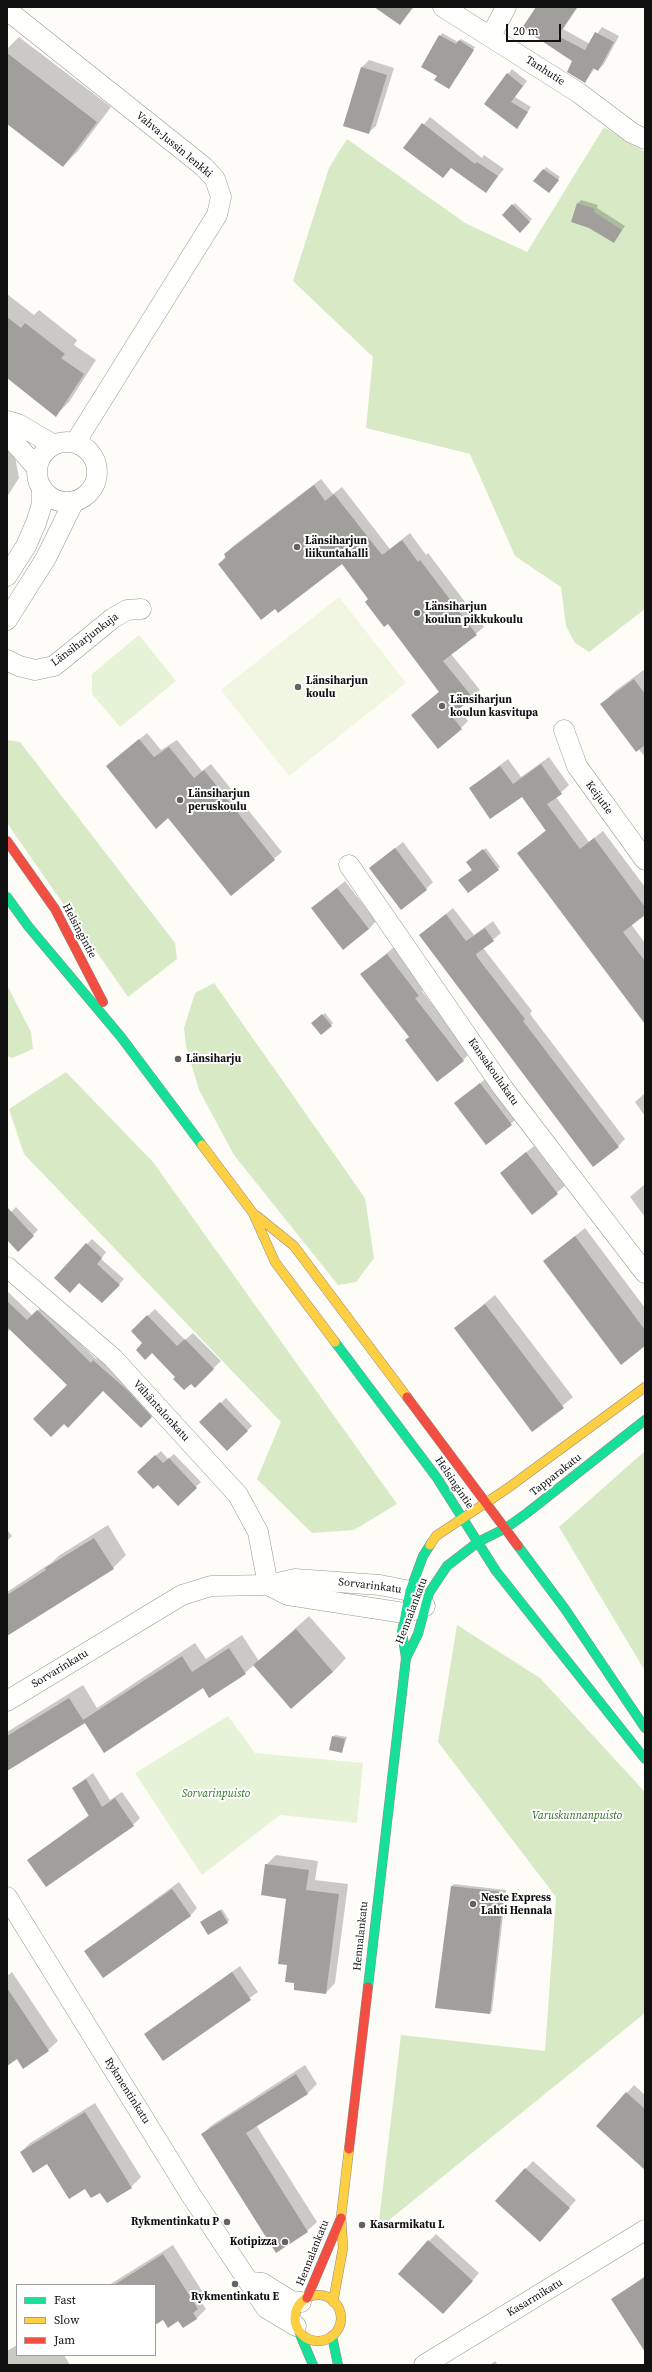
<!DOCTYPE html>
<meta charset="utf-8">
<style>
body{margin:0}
#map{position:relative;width:652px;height:2372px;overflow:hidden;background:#fdfcf7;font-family:"Source Serif 4",serif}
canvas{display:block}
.frame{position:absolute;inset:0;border:8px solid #111;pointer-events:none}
.legend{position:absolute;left:16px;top:2284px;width:140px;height:72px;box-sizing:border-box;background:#fff;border:1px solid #a0a0a0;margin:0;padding:5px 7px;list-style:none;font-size:12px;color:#111}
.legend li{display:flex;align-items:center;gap:8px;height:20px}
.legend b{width:20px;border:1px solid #a0a0a0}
.scale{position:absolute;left:506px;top:24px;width:55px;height:18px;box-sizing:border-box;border:2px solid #111;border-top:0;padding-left:5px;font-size:12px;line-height:14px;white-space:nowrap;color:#111;-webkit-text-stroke:3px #fff;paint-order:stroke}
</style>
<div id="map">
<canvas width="652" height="2372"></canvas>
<div class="frame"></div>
<ul class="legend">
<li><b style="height:5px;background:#16e098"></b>Fast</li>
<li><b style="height:5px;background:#ffcf43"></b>Slow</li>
<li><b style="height:5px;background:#f24e42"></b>Jam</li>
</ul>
<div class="scale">20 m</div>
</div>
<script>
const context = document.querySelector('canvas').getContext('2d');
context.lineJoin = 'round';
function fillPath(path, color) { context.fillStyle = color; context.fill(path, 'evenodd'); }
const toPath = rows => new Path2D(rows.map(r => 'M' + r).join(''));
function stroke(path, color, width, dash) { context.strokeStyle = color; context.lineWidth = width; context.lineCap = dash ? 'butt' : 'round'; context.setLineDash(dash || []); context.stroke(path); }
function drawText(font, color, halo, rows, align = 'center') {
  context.font = font + ' "Source Serif 4",serif'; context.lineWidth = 4; context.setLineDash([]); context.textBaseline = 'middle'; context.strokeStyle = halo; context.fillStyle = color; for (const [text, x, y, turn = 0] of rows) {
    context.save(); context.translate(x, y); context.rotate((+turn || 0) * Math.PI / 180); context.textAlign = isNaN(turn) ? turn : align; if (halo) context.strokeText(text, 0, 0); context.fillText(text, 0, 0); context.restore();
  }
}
const green = toPath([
 [139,635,176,681,120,727,92,694,92,674],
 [228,1716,255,1753,363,1763,357,1823,280,1815,202,1875,135,1773]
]);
const forest = toPath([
 [604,127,645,152,645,609,589,652,575,643,566,626,561,587,515,556,470,454,366,428,373,357,293,281,329,168,347,139,465,223,527,252],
 [7,740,20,742,175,943,177,959,128,997,7,823],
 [214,983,365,1198,374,1258,356,1282,338,1285,234,1155,199,1090,186,1046,184,1028,195,993],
 [7,985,31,1032,33,1049,12,1058,7,1056],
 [66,1072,153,1162,397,1504,354,1530,312,1533,257,1479,281,1422,24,1154,9,1109],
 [645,1451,645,1671,559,1527],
 [457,1625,540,1678,645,1792,645,2013,378,2229,401,2035,545,2051,556,1897,438,1742]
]);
const pitch = toPath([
 [339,597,406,683,289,776,221,690]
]);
const shadow = toPath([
 [381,7,414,7,400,24],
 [537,7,578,7,563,29,590,44,602,27,619,36,604,64,598,70,595,68,585,82,574,61],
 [442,33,458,42,461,39,475,47,449,88,438,76,422,66],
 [19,37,111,107,78,151,63,166,7,123,7,49],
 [369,60,394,68,376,126,368,133,362,67],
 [512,69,527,81,515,97,531,107,517,128,485,104],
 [430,117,482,158,484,155,504,169,486,191,453,164,443,177,405,148],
 [546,167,560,177,551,189,534,181],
 [581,200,598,205,597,208,625,226,614,242,590,227,578,203],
 [515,203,532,219,520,231,503,215],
 [7,294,34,315,39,310,77,340,74,345,96,360,69,402,56,415,7,377],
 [7,449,15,456,19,478,7,497],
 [321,479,333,494,342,487,390,549,410,533,426,555,428,553,484,627,451,654,480,690,458,708,468,721,461,728,412,715,440,691,342,563,220,564,232,547],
 [645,669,645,757,602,704,615,691],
 [147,733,161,750,177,740,202,771,211,764,282,852,231,895,169,817,115,759],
 [549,757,569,785,556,797,589,842,603,831,645,887,645,914,631,924,645,943,645,1022,518,853,546,830,522,796,470,788,508,759,521,777],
 [403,842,433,882,426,889,370,868],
 [486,848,500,867,468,892,462,878,473,869,469,860],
 [345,881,376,921,369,929,312,908],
 [453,908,474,935,493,921,501,933,483,948,484,949,532,1011,530,1014,625,1139,618,1146,421,935],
 [394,947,425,988,422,991,470,1053,463,1060,410,1037,362,974],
 [325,1013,333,1023,331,1025,315,1021],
 [488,1077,519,1117,486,1144,455,1103],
 [645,1093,645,1116,635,1102],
 [534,1146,565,1186,532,1213,501,1173],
 [645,1184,645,1217,630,1197],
 [16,1207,38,1230,18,1250,7,1239,7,1216],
 [585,1228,645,1308,645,1345,544,1261],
 [92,1239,106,1252,101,1259,124,1279,107,1297,80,1281,55,1278],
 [7,1291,33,1316,42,1306,96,1359,99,1356,156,1412,141,1427,103,1389,68,1385,10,1329,7,1333],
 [495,1295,573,1397,532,1431,455,1328],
 [155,1309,185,1340,193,1333,221,1361,195,1386,191,1382,177,1377,132,1331],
 [226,1398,252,1426,227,1450,201,1422],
 [161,1451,168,1459,174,1454,201,1482,178,1504,143,1467],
 [108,1525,126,1555,113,1568,7,1635,7,1592,51,1563,60,1555],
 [7,1530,12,1536,7,1541],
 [309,1616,346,1658,333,1672,254,1665,245,1673,85,1721,7,1770,7,1732,83,1685,97,1708,195,1643,206,1659,242,1635,259,1661],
 [335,1735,347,1737,342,1752,333,1737],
 [93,1773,110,1800,122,1792,140,1818,133,1825,28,1860,89,1815,73,1788],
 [276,1855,318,1861,315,1880,348,1884,335,1983,326,1993,296,1982,288,1898,266,1865],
 [179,1882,197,1908,190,1916,85,1951],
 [454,1884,506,1890,492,2011,490,2013,452,1886],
 [222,1909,229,1920,227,1923,203,1920],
 [240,1966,258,1992,163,2060,145,2034],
 [12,1972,58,2041,48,2050,7,2059,7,1976],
 [305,2065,317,2084,308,2093,256,2125,317,2222,307,2231,202,2134,212,2125],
 [634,2085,645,2095,645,2160,597,2126],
 [95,2103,141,2177,131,2187,101,2191,85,2188,48,2163,21,2152,30,2143],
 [533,2161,576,2200,547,2233,496,2201],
 [436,2234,479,2273,450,2306,429,2241],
 [173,2245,207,2299,202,2303,206,2309,196,2319,163,2319,155,2324,155,2285,109,2285],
 [645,2276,645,2350,613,2299],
 [17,2345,17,2355,64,2355,70,2365,7,2365,7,2351],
 [495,2361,498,2365,490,2365]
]);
const building = toPath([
 [374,7,413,7,400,25],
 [536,7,577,7,558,36,585,50,595,32,614,42,598,71,593,68,585,83,567,72,572,61,522,28],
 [439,35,456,44,459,40,474,50,449,89,434,80,437,76,421,67],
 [7,53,97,122,63,167,7,124],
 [361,67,387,75,369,134,343,126],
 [507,73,523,86,511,102,528,112,517,129,484,104],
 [422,123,475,164,477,162,498,176,486,193,451,168,443,178,403,148],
 [543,169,559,180,549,193,533,181],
 [577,203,595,209,594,212,622,230,614,243,589,228,571,222],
 [512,204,530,222,520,233,502,215],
 [7,317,21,328,25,323,65,354,61,358,84,374,56,417,7,378],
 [314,485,325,501,334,494,382,555,402,540,418,562,420,560,477,635,443,661,473,698,451,715,462,729,438,749,411,715,439,692,388,624,384,627,365,602,368,599,342,564,278,613,275,609,261,620,218,564,226,558,224,554],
 [634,679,645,694,645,745,636,752,600,704],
 [139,739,154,757,169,747,194,778,204,770,275,860,231,896,168,818,156,829,106,766],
 [541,764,562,794,547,804,580,849,594,838,645,907,645,915,623,932,645,961,645,1024,517,853,546,831,522,797,490,819,469,788,500,766,513,784],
 [395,848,427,890,401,910,369,868],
 [483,849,499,870,468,893,458,880,472,870,466,862],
 [337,888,369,929,343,950,311,908],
 [446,914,466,941,485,928,494,941,476,954,477,957,525,1019,523,1021,619,1147,593,1167,419,935],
 [387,954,419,996,415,998,464,1061,437,1082,405,1040,409,1037,360,974],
 [322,1014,332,1026,321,1035,311,1023],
 [480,1083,512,1125,486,1145,454,1103],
 [526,1152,558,1194,532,1215,500,1173],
 [7,1207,34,1236,18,1252,7,1240],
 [575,1236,645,1330,645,1346,621,1365,543,1261],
 [86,1243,102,1258,97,1264,120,1285,102,1303,79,1283,70,1293,54,1278],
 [7,1301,27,1320,37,1310,91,1363,93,1360,128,1391,152,1417,141,1428,103,1391,68,1428,64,1424,51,1437,33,1419,67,1385,7,1327],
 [485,1304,564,1408,532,1432,454,1328],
 [147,1315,177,1346,185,1339,214,1369,195,1388,191,1384,184,1390,173,1379,175,1377,152,1353,145,1360,136,1350,142,1343,131,1331],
 [220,1402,248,1431,227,1451,199,1422],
 [155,1455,163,1463,169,1458,197,1488,178,1506,158,1485,153,1489,137,1472],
 [94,1538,114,1569,7,1636,7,1595,46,1570,45,1568],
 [296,1629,333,1672,291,1709,253,1665],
 [229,1648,246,1674,209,1698,203,1688,104,1753,83,1720,182,1656,192,1672],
 [69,1698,85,1723,7,1771,7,1736],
 [332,1736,345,1739,342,1753,329,1750],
 [86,1779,102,1807,115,1798,134,1826,46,1887,27,1860,89,1816,72,1788],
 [265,1864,309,1870,306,1890,339,1894,326,1994,294,1990,294,1983,285,1982,287,1965,278,1964,286,1899,261,1895],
 [451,1886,504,1892,490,2014,435,2008],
 [172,1889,191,1916,103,1978,84,1951],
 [220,1910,228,1923,208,1935,200,1922],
 [232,1972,251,2000,163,2061,144,2034],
 [7,1988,49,2051,23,2069,17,2059,7,2066],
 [296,2074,308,2094,246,2133,308,2232,276,2253,201,2134],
 [626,2092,645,2109,645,2170,596,2126],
 [85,2112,132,2188,107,2203,100,2193,91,2198,85,2189,69,2199,47,2164,33,2173,20,2152],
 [525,2168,570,2208,540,2242,495,2201],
 [428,2240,473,2281,443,2314,398,2274],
 [163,2254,198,2309,193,2313,197,2319,183,2328,178,2321,168,2328,163,2320,155,2325,155,2285,114,2285],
 [645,2277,645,2352,611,2299]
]);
const street = toPath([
 [443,7,579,93,632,133,645,139],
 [7,10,204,167,215,179,221,197,217,215,75,443],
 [491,36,506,7],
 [7,421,18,424,54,445],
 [7,434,37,468],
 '37 472a30 30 0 1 1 60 0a30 30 0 1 1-60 0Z',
 [7,576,26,546,36,523,42,504,42,488],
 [7,620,46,558,74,501],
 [7,660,19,666,35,670,54,666,113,618,127,610,141,609],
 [564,730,577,766,645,860],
 [349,865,503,1088,645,1273],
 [7,1267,113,1358,238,1495,258,1532,268,1585],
 [7,1701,182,1595,211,1586,268,1585,295,1579,380,1585,410,1591,425,1606,404,1613,288,1595,268,1585],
 [7,1897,191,2195,266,2308,296,2326],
 [251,2282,262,2283,291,2301,301,2302],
 [424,2365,645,2230]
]);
const fast = toPath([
 [7,897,28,926,121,1037,202,1145],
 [335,1342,437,1478,496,1571,645,1759],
 [518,1546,565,1609,645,1728],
 [406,1658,418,1634,429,1593,447,1566,478,1542,506,1528,527,1513,645,1420],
 [368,1987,406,1658,402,1632,410,1591,423,1556,430,1545],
 [299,2332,313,2365],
 [332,2336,338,2365]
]);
const slow = toPath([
 [202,1145,253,1213,275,1262,335,1342],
 [257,1216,294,1246,407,1397],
 [430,1545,436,1536,508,1488,645,1387],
 '295 2318a23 23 0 1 1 46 0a23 23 0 1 1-46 0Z',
 [333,2302,343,2248,341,2217,349,2149]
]);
const jam = toPath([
 [7,841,55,909,103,1002],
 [407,1397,518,1546],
 [349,2149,368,1987],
 [307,2298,341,2218]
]);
const markers = [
 [297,547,4,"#646362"],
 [417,613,4,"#646362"],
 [298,687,4,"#646362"],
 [442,706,4,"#646362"],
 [180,800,4,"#646362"],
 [178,1059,4,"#646362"],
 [473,1904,4,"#646362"],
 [227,2222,4,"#646362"],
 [362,2225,4,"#646362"],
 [285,2242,4,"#646362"],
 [235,2284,4,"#646362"]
];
const streetNames = [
 ["Tanhutie",545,71,33],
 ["Vahva-Jussin lenkki",174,145,40],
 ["Länsiharjunkuja",85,640,-37],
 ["Keijutie",599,798,54],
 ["Helsingintie",79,931,62],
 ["Kansakoulukatu",493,1072,55],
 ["Vähäntalonkatu",161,1411,48],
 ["Tapparakatu",556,1475,-38],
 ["Helsingintie",454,1483,56],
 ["Sorvarinkatu",370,1586,7],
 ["Hennalankatu",412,1611,-69],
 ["Sorvarinkatu",60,1669,-31],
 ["Hennalankatu",361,1936,-84],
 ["Rykmentinkatu",127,2091,58],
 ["Hennalankatu",313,2253,-68],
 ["Kasarmikatu",535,2298,-31]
];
const poiNames = [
 ["Länsiharjun",305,541],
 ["liikuntahalli",305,554],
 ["Länsiharjun",425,607],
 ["koulun pikkukoulu",425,620],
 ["Länsiharjun",306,681],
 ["koulu",306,694],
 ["Länsiharjun",450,700],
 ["koulun kasvitupa",450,713],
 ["Länsiharjun",188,794],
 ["peruskoulu",188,807],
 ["Länsiharju",186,1059],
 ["Neste Express",481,1898],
 ["Lahti Hennala",481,1911],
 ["Rykmentinkatu P",219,2222,"right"],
 ["Kasarmikatu L",370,2225],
 ["Kotipizza",277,2242,"right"],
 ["Rykmentinkatu E",235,2297,"center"]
];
const parkNames = [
 ["Sorvarinpuisto",216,1794],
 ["Varuskunnanpuisto",577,1816]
];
fillPath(green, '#e7f3d7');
fillPath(forest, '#d8eac5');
fillPath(pitch, '#f0f6e1');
fillPath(shadow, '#0003');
fillPath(building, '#a19f9c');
stroke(street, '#979795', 21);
stroke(fast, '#8e8d8b', 10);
stroke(slow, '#8e8d8b', 10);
stroke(jam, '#8e8d8b', 10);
stroke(street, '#fffffe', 20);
stroke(fast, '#16e098', 9);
stroke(slow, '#ffcf43', 9);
stroke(jam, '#f24e42', 9);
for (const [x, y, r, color] of markers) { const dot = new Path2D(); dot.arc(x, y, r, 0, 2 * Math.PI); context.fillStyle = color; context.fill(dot); stroke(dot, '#fff', 1.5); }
drawText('11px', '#111', '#fff', streetNames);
drawText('bold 11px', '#111', '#fff', poiNames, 'left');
drawText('italic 11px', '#2f6b1f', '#fff', parkNames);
</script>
